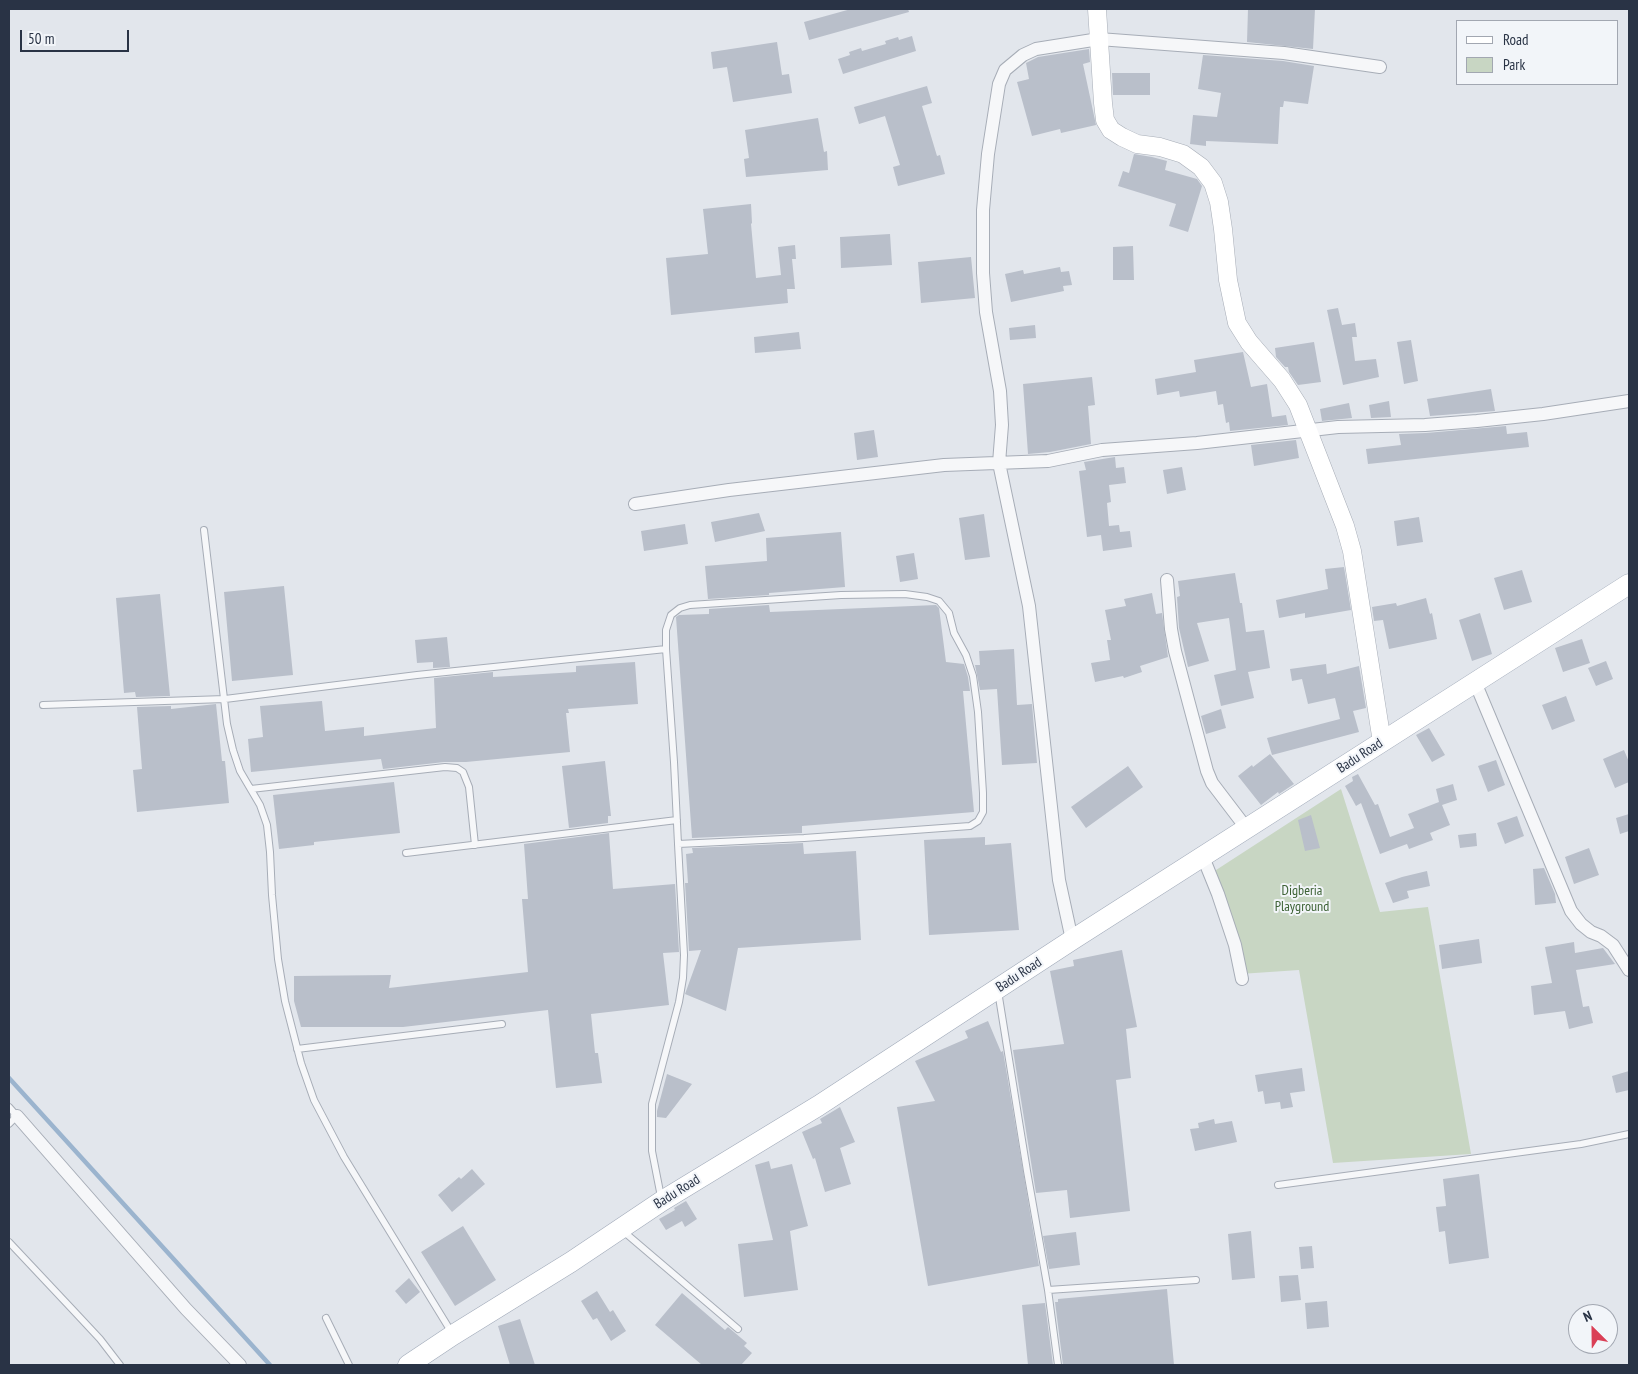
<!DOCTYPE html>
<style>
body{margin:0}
#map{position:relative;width:1638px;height:1374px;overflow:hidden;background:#e2e6ec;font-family:"PT Sans Narrow",sans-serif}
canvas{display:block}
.frame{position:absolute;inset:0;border:10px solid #293345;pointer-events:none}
.legend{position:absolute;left:1456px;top:20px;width:162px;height:65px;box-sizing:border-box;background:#f2f5f9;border:1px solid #a2a7b1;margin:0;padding:6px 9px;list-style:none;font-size:15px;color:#293345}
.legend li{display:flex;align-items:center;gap:10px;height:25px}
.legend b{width:25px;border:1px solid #a2a7b1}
.north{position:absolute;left:1568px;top:1304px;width:50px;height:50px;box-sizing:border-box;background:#f2f5f9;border:1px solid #a2a7b1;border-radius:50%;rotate:337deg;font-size:14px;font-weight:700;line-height:20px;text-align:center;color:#293345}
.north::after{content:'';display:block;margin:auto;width:18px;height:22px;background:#da3f56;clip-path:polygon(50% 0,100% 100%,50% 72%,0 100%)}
.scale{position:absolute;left:20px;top:30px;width:109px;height:22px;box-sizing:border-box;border:2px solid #293345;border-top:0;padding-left:6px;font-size:15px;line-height:18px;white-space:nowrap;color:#293345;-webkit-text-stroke:4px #f2f5f9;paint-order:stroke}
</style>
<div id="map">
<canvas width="1638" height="1374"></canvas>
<div class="frame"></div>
<ul class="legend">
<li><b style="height:6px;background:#fff"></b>Road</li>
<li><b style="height:14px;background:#c8d6c3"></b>Park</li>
</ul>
<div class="north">N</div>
<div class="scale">50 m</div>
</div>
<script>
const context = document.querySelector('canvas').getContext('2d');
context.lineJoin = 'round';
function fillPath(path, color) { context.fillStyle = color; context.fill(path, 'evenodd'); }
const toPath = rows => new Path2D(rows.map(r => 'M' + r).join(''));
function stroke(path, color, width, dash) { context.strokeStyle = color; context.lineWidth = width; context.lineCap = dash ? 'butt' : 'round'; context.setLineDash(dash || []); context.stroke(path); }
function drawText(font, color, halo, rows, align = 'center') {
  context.font = font + ' "PT Sans Narrow",sans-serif'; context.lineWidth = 4; context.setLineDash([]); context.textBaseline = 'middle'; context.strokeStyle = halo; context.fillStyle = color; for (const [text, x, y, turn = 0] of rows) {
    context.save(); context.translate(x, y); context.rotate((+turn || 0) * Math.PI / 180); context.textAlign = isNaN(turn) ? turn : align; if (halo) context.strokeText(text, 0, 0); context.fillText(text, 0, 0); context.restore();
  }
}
const green = toPath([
 [1341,789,1380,912,1428,907,1471,1154,1333,1163,1299,970,1240,974,1213,872]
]);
const stream = toPath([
 [9,1078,270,1365]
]);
const building = toPath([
 [851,9,908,9,909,12,809,40,804,22],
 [1248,9,1315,9,1313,49,1247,42],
 [912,36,916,51,843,74,838,59,850,55,849,52,861,48,862,51,886,44,885,41,898,37,899,40],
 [777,42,782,75,789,74,792,93,733,102,727,67,713,69,711,52],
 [1089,49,1090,62,1083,64,1096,125,1061,133,1060,129,1032,136,1017,82,1029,79,1026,63,1038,57],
 [1203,55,1283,61,1314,66,1308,104,1284,101,1283,107,1280,107,1278,144,1206,141,1206,146,1190,144,1193,115,1217,117,1221,93,1198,89],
 [1112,73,1150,73,1150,95,1113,95],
 [927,86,932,103,922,106,937,156,940,155,945,174,898,186,893,167,900,165,885,116,859,124,854,107],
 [818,118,824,152,827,151,828,170,746,177,744,159,749,158,745,130],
 [1134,154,1152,157,1167,161,1165,170,1197,179,1202,186,1188,232,1169,226,1176,204,1118,186,1123,171,1129,173],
 [751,204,752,223,751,224,756,278,781,275,778,247,795,245,796,259,792,259,795,289,787,289,788,303,671,315,666,258,708,254,703,209],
 [890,234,892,265,841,268,840,237],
 [1133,246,1134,280,1113,280,1113,247],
 [971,257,975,298,921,303,918,262],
 [1060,267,1061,272,1069,271,1072,285,1063,286,1064,291,1011,302,1005,274,1023,270,1024,274],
 [1338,308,1342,325,1355,323,1357,337,1352,337,1355,361,1376,359,1379,377,1343,385,1327,310],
 [1035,325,1036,338,1010,340,1009,328],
 [799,332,801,349,755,353,754,337],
 [1411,340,1418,381,1404,384,1397,342],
 [1314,342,1321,382,1298,385,1289,372,1288,367,1285,367,1276,357,1275,348],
 [1243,352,1251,387,1267,384,1272,417,1286,415,1288,425,1230,431,1229,422,1226,423,1223,404,1218,405,1216,391,1180,397,1179,391,1157,395,1155,379,1196,372,1194,360],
 [1092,377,1095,405,1088,406,1091,444,1050,452,1028,454,1023,384],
 [1491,389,1495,411,1430,416,1427,399],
 [1389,401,1391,417,1371,418,1369,405],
 [1349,403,1352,418,1322,421,1320,409],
 [1506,426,1507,434,1527,432,1529,447,1368,464,1366,449,1401,445,1399,434,1426,433],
 [874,430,878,457,857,460,854,433],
 [1296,440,1299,458,1254,466,1251,445],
 [1115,457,1116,468,1124,467,1126,483,1109,485,1111,502,1107,503,1109,526,1119,525,1120,532,1130,531,1132,547,1103,551,1101,535,1087,537,1079,471,1086,470,1084,462],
 [1182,467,1186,490,1167,494,1163,470],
 [759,513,765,531,715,542,711,522],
 [984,514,990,557,965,560,959,518],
 [1419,517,1423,542,1397,546,1394,521],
 [685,524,688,544,644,551,641,531],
 [841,532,845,587,769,593,769,595,708,599,705,566,767,561,766,538],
 [914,553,918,579,900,582,896,556],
 [1344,567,1351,610,1305,618,1305,613,1279,618,1276,600,1328,589,1325,569],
 [1522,570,1532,602,1504,610,1494,578],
 [1235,573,1240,603,1242,603,1246,632,1264,630,1270,668,1248,672,1254,698,1221,706,1214,675,1236,670,1229,618,1197,623,1209,661,1188,667,1179,628,1177,597,1180,596,1178,581],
 [284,586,293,675,232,681,224,592],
 [1152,593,1156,614,1162,613,1168,657,1140,666,1142,672,1124,678,1123,676,1095,682,1091,663,1110,660,1107,640,1111,640,1105,610,1126,606,1124,599],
 [160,594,170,696,136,697,135,692,124,693,116,598],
 [1426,598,1430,614,1432,613,1437,639,1389,649,1383,620,1374,621,1372,607,1396,603,1397,606],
 [769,605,770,612,936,605,939,608,946,662,964,664,968,677,970,691,963,691,974,812,802,826,802,833,692,838,676,617,679,615,709,614,709,609],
 [1480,613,1492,654,1472,661,1459,620],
 [447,637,450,667,433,668,433,662,417,663,415,640],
 [1582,639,1590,663,1563,672,1555,648],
 [1014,649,1017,705,1032,704,1037,763,1002,765,997,689,980,690,975,665,980,665,979,651],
 [1606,661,1613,679,1596,686,1588,668],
 [635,662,638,704,568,709,569,713,566,713,570,752,466,762,444,762,383,769,381,759,251,772,248,739,263,737,260,706,322,701,325,731,364,727,364,736,436,728,434,678,493,672,493,677,576,672,576,666],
 [1326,664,1327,674,1359,666,1366,708,1353,711,1359,732,1272,755,1267,738,1340,719,1335,698,1308,704,1302,679,1292,681,1290,669],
 [1566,696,1575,721,1552,730,1542,705],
 [216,704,222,761,225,761,229,803,137,812,133,770,142,769,137,707,171,706,171,709],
 [1221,709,1226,728,1206,734,1201,716],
 [1429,728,1445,755,1432,762,1416,735],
 [1624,750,1629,762,1629,782,1615,788,1603,759],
 [1270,754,1294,784,1279,794,1278,792,1261,805,1238,776,1252,765,1253,767],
 [1496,760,1505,785,1488,792,1478,766],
 [605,761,611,816,608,816,608,823,569,828,562,766],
 [1128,766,1143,787,1086,828,1071,807],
 [1358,774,1375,805,1378,804,1390,837,1414,828,1408,814,1439,802,1436,789,1453,784,1457,800,1442,805,1450,825,1430,833,1433,840,1409,849,1407,844,1380,854,1361,803,1356,806,1345,786,1353,781,1352,777],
 [394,782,400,833,314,842,314,845,279,849,273,795],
 [1629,814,1629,831,1620,834,1616,818],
 [1311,815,1320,848,1305,851,1298,820],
 [1517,816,1524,836,1505,844,1497,823],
 [609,833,613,889,675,884,679,952,663,953,669,1005,591,1014,595,1053,598,1053,602,1083,556,1088,548,1010,403,1027,301,1027,294,1001,294,976,391,975,389,988,528,972,522,899,528,899,524,844],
 [1476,833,1477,846,1460,848,1458,835],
 [985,837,985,845,1011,843,1019,930,929,935,924,840],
 [803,843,804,854,856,851,861,940,738,948,726,1011,685,994,701,950,689,951,685,883,688,883,686,854,693,853,692,848],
 [1589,848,1599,875,1574,884,1565,857],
 [1544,868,1555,894,1556,903,1535,905,1533,869],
 [1427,871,1430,886,1407,891,1409,898,1393,903,1385,883,1402,877],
 [1479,939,1482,963,1442,969,1439,945],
 [1574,942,1575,953,1603,948,1615,964,1576,970,1583,1007,1589,1006,1593,1023,1569,1029,1565,1011,1534,1015,1531,986,1552,983,1545,947],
 [1122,950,1137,1027,1126,1029,1131,1078,1116,1080,1130,1211,1070,1218,1067,1190,1036,1193,1013,1050,1064,1044,1050,971,1074,966,1073,960],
 [988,1021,1001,1052,1003,1051,1039,1266,928,1286,897,1107,935,1101,915,1061,968,1038,965,1031],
 [1302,1068,1305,1091,1290,1093,1293,1107,1281,1109,1280,1102,1265,1104,1263,1091,1258,1092,1255,1075],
 [1629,1071,1629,1090,1616,1093,1612,1076],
 [667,1074,692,1084,666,1118,657,1117,657,1111],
 [840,1107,855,1142,840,1148,851,1184,825,1192,815,1158,813,1159,802,1132,822,1123,820,1119],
 [1214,1119,1215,1124,1232,1121,1237,1142,1195,1151,1190,1129,1199,1128,1198,1123],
 [769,1161,771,1169,792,1164,808,1226,790,1231,798,1290,744,1297,738,1244,773,1240,755,1165],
 [472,1169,485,1184,452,1212,438,1195,459,1177,461,1179],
 [1479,1174,1489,1258,1449,1264,1445,1231,1439,1232,1436,1207,1446,1206,1443,1179],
 [686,1201,697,1219,685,1227,682,1221,666,1230,659,1219,675,1210,674,1208],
 [463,1226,496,1280,455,1306,421,1252],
 [1251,1231,1255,1278,1232,1280,1228,1234],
 [1076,1232,1080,1265,1049,1269,1043,1236],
 [1312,1246,1314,1268,1301,1269,1299,1247],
 [1298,1275,1301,1300,1281,1302,1279,1276],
 [409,1278,420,1292,406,1304,395,1291],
 [1167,1289,1174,1365,1063,1365,1055,1302,1058,1302,1058,1299],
 [597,1291,610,1312,613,1310,626,1331,611,1341,597,1318,593,1320,581,1301],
 [682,1293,725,1330,728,1327,747,1343,744,1346,752,1353,741,1365,702,1365,655,1325],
 [1327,1301,1329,1327,1307,1329,1305,1303],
 [1045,1303,1053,1365,1028,1365,1022,1305],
 [520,1319,535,1365,510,1365,498,1326]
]);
const lane = toPath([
 [204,530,227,724,233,750,240,771,260,805,267,825,270,852,272,895,278,959,285,1001,301,1063,314,1100,344,1157,452,1333],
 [43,705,225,699,417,675,666,649],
 [251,789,445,767,457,768,463,772,469,787,475,845],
 [406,853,677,820],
 [998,991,1027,1171,1048,1290,1058,1365],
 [297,1049,502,1024],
 [9,1107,17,1116,9,1124],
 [1278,1185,1581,1144,1629,1134],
 [661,1197,652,1151,652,1104,679,1002,683,978,684,955,678,844,674,762,666,649,666,630,671,615,680,608,690,605,841,595,905,594,927,597,939,601,949,613,954,633,966,655,973,676,978,712,983,793,983,812,978,821,970,826,804,838,678,844],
 [623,1231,738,1329],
 [9,1242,72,1309,100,1339,120,1365],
 [1048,1290,1196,1280],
 [326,1318,349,1365]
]);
const street = toPath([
 [635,504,729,490,944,465,1048,461,1102,450,1197,443,1338,427,1425,425,1477,421,1543,414,1629,401],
 [1167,580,1171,629,1175,651,1207,771,1212,783,1247,829],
 [1475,682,1571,911,1581,924,1591,932,1601,936,1613,945,1629,970],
 [1203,857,1218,894,1235,945,1242,979],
 [1072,940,1059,880,1029,606,999,463,1002,425,1000,391,986,312,983,273,983,210,988,154,999,84,1005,70,1023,55,1036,49,1099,39,1284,53,1380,67],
 [17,1116,186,1309,240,1365]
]);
const secondary = toPath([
 [1097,9,1103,103,1105,120,1111,130,1122,137,1137,144,1160,147,1183,154,1201,167,1213,183,1219,202,1223,229,1228,280,1237,323,1249,342,1282,380,1298,405,1345,526,1352,551,1382,742]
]);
const primary = toPath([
 [408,1365,453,1335,571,1262,662,1201,818,1106,1072,940,1629,584]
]);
const streetNames = [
 ["Badu Road",1360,756,-33],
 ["Badu Road",1019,975,-33],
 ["Badu Road",677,1192,-32]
];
const parkNames = [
 ["Digberia",1302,891],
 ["Playground",1302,907]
];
fillPath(green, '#c8d6c3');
stroke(stream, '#9bb4ce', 4.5);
fillPath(building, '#b9bfca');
stroke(lane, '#a7adb7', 8);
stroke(street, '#a7adb7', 14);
stroke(secondary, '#a7adb7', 19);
stroke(primary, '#a1aab9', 21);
stroke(lane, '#f6f7f9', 6);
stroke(street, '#f6f7f9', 12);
stroke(secondary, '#fff', 18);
stroke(primary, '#fff', 20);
drawText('14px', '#293345', '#f2f5f9', streetNames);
drawText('14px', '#3d6235', '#f2f5f9', parkNames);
</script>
